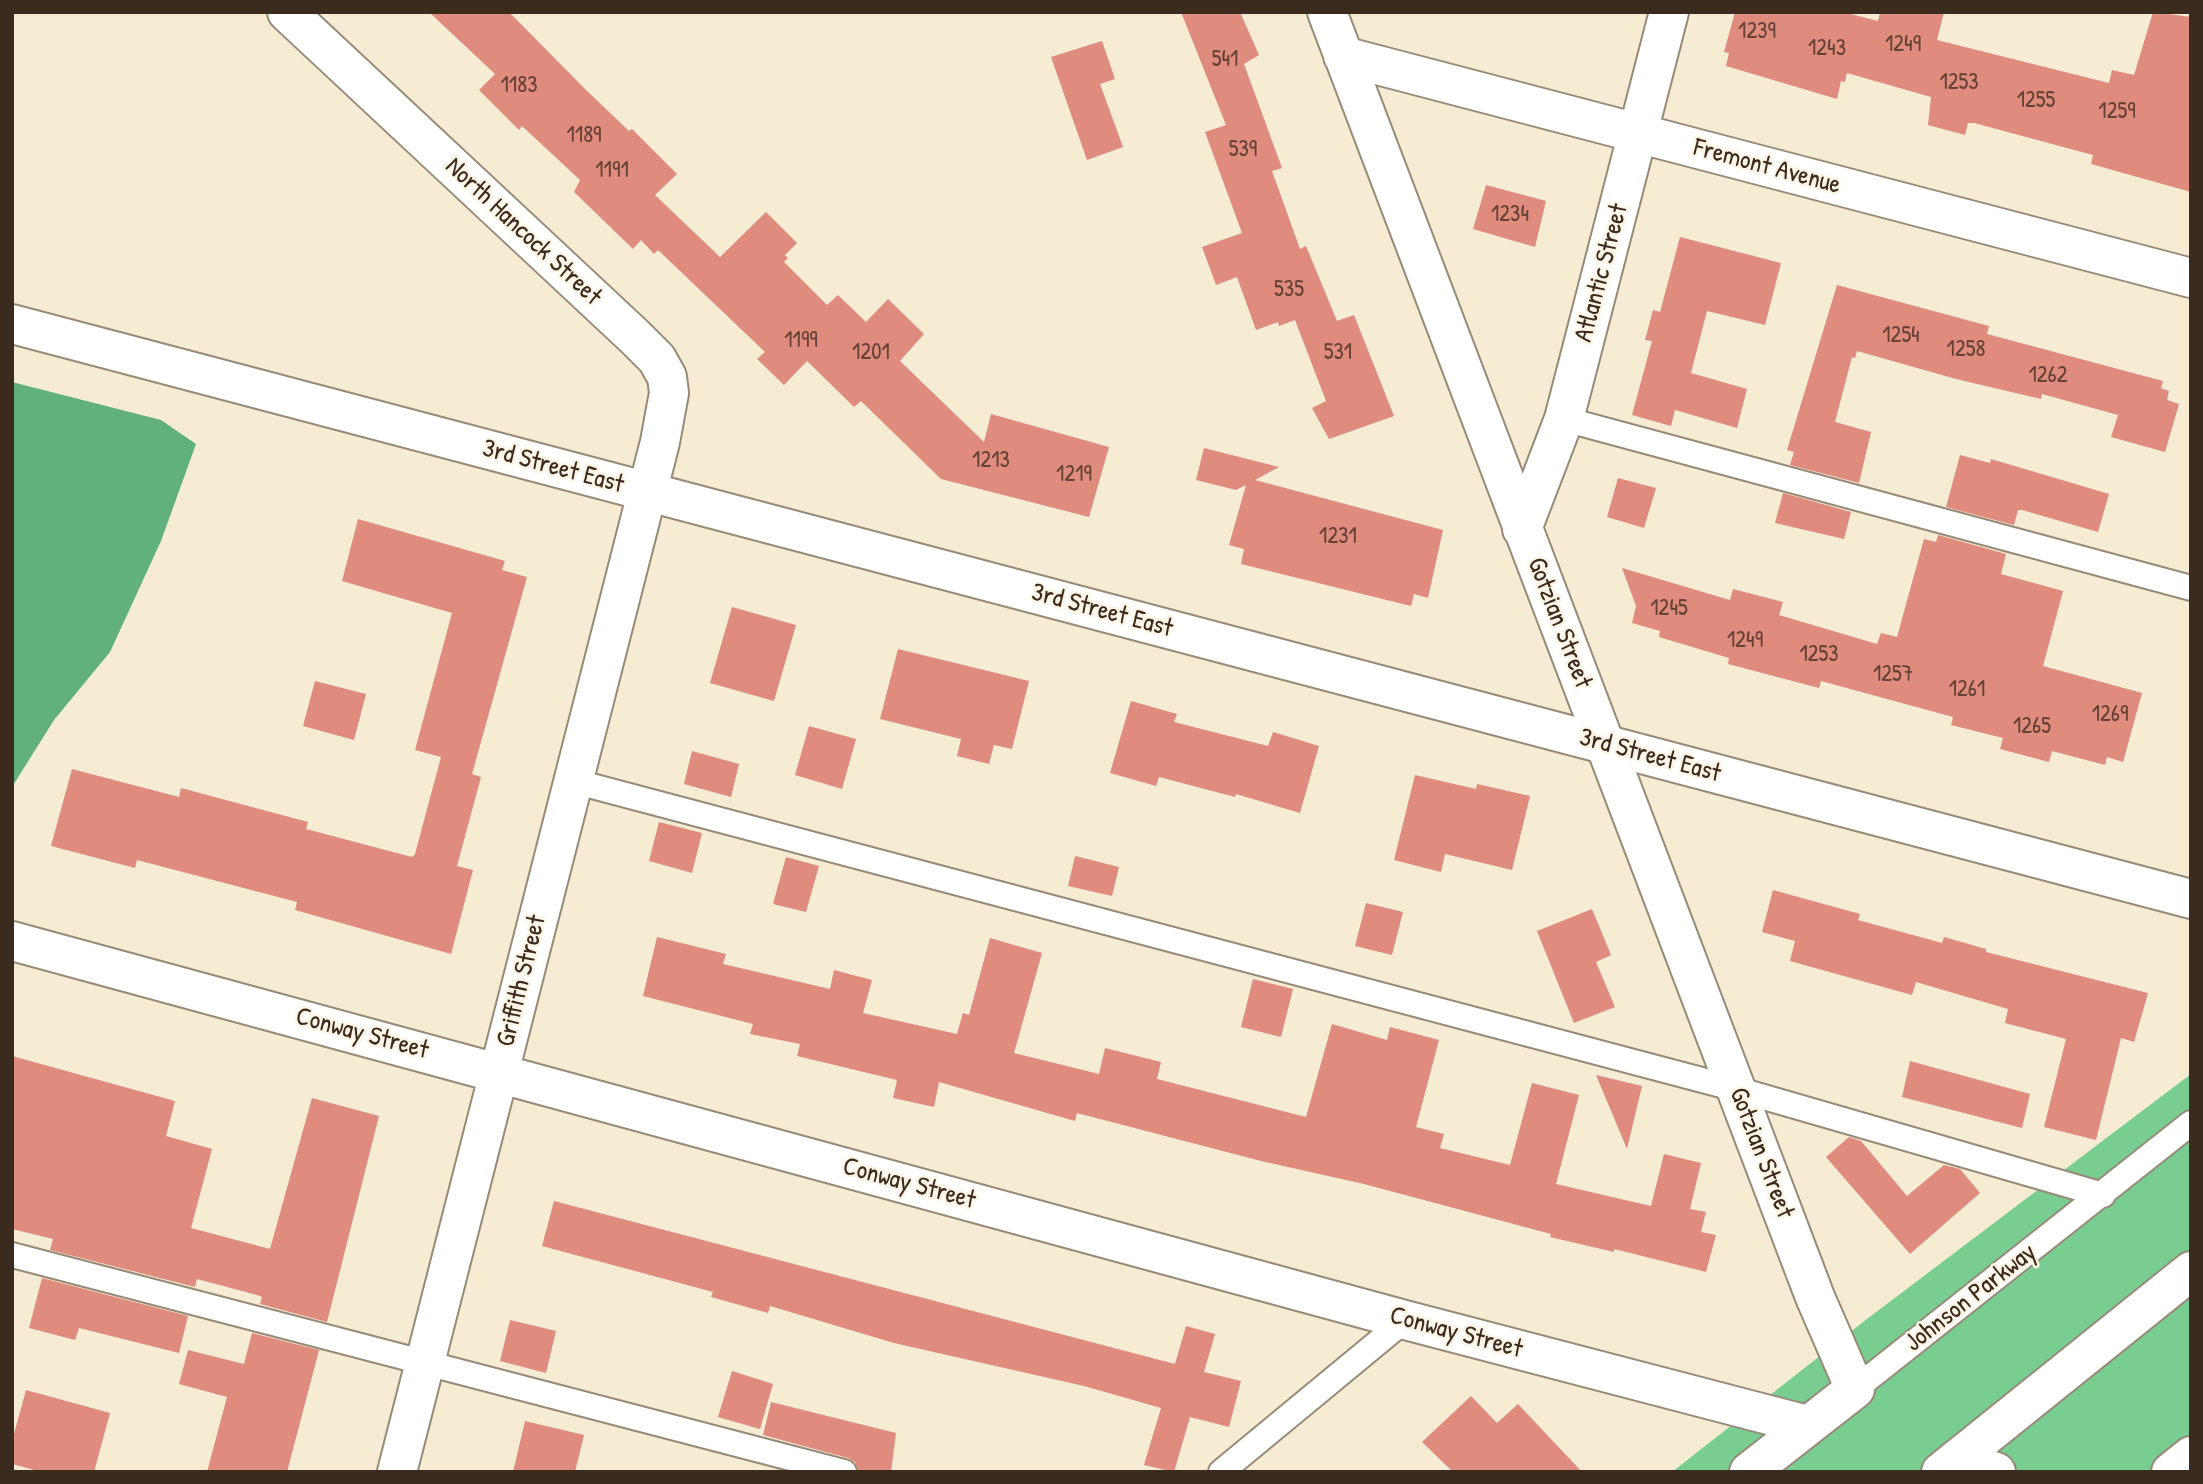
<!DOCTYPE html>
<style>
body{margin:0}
#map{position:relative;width:2203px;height:1484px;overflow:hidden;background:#f6ebd3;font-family:"Patrick Hand",sans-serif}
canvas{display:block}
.frame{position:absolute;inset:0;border:14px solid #3b2a1e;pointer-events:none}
</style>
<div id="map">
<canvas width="2203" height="1484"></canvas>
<div class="frame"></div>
</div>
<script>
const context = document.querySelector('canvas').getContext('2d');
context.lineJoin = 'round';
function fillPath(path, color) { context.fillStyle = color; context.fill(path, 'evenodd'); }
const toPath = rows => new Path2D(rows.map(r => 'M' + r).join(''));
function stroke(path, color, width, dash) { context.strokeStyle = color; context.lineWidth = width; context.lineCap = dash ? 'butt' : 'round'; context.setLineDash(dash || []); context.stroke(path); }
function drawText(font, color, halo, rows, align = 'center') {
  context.font = font + ' "Patrick Hand",sans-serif'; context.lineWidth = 5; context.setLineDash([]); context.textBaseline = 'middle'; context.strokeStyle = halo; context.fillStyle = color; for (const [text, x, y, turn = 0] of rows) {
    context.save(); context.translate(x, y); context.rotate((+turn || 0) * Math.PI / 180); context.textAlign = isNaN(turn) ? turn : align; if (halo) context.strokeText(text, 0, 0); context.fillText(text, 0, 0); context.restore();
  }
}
const green = toPath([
 [2191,1074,2191,1472,1672,1472,1867,1319]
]);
const forest = toPath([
 [12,382,161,420,196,444,161,541,110,652,54,720,12,787]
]);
const building = toPath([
 [429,12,509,12,586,90,629,131,632,129,677,174,655,195,720,257,766,212,797,243,785,255,788,258,784,262,827,305,838,295,866,322,888,299,924,334,900,361,984,442,991,414,1109,447,1089,517,941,479,861,401,854,407,807,361,784,385,757,359,765,352,658,250,654,254,641,240,633,249,574,192,580,180,522,126,519,130,479,90,495,74],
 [1181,12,1240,12,1259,55,1244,64,1282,168,1272,171,1300,249,1306,246,1337,321,1354,315,1394,416,1329,439,1312,408,1326,401,1295,320,1279,326,1278,322,1256,330,1237,277,1216,285,1202,247,1242,233,1205,132,1226,125],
 [1735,12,1843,12,1878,21,1880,12,1944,12,1937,40,2109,83,2112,70,2134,75,2153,12,2191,17,2191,192,2091,164,2093,155,1974,123,1968,123,1965,135,1928,125,1931,97,1847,73,1845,82,1841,81,1837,99,1726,66,1729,53,1724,52],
 [1102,41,1115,79,1100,84,1123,147,1087,160,1051,57],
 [1486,185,1546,201,1535,247,1473,229],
 [1680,237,1781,263,1765,325,1707,311,1691,373,1747,389,1737,428,1675,410,1671,426,1632,415,1652,341,1645,340,1653,310,1660,312],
 [1837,285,1989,326,1987,334,2163,381,2161,388,2169,391,2167,400,2179,404,2165,452,2111,437,2118,415,2042,394,2041,399,1956,379,1857,351,1855,358,1852,357,1835,422,1871,432,1859,483,1790,465,1794,452,1787,450],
 [1204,448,1279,467,1255,480,1443,530,1428,598,1414,594,1411,606,1241,564,1244,549,1229,545,1246,485,1236,490,1196,480],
 [1960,455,1990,463,1991,459,2109,494,2098,532,2022,510,2018,510,2014,525,1946,507],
 [1618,478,1656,488,1644,528,1607,517],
 [1783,493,1851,512,1844,539,1775,523],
 [358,519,505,561,502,570,527,577,472,774,481,777,457,866,473,870,451,954,295,910,297,902,137,860,135,868,51,846,72,769,179,797,181,788,308,822,306,829,412,857,415,854,441,757,415,750,452,613,342,581],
 [1938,535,2006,554,2001,574,2063,591,2043,666,2142,693,2123,762,2107,757,2105,765,2052,751,2049,762,2000,749,2003,738,1951,725,1953,717,1821,681,1819,688,1728,664,1729,658,1659,637,1660,631,1632,623,1636,606,1622,568,1730,600,1733,589,1783,602,1779,615,1877,644,1881,633,1897,637,1924,539,1936,542],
 [732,607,796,625,774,701,710,683],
 [898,649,1029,681,1012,749,994,745,989,764,957,756,961,739,880,719],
 [315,681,366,694,354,740,303,726],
 [1131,701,1177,714,1174,722,1268,746,1273,732,1319,746,1300,813,1236,794,1235,797,1159,777,1156,786,1110,773],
 [809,726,856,739,842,789,795,775],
 [692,751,739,764,731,797,684,784],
 [1415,775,1476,789,1477,784,1530,796,1512,870,1445,854,1441,872,1394,860],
 [659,822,702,833,692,873,649,861],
 [1075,856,1119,867,1112,896,1068,886],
 [786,857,819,866,806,912,773,904],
 [1773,890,1860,914,1858,920,1942,943,1944,937,1986,949,1986,952,2148,993,2134,1042,2121,1038,2096,1140,2044,1127,2066,1039,2005,1023,2008,1009,1916,982,1912,995,1790,961,1795,941,1762,932],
 [1366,903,1403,912,1392,955,1355,946],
 [1592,909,1611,955,1596,962,1615,1007,1574,1023,1537,931],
 [657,937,726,954,723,964,830,989,834,970,872,980,863,1013,957,1034,963,1013,969,1015,990,938,1042,953,1014,1053,1099,1074,1105,1048,1161,1062,1157,1079,1306,1117,1332,1024,1387,1040,1390,1027,1439,1040,1416,1127,1444,1134,1440,1148,1510,1165,1532,1083,1579,1095,1556,1184,1651,1206,1664,1154,1701,1163,1690,1209,1706,1212,1701,1232,1716,1235,1706,1272,1614,1249,1614,1252,1550,1237,1551,1234,1364,1184,1261,1161,1077,1113,1075,1121,939,1082,934,1107,893,1098,897,1080,797,1056,800,1044,750,1034,753,1024,643,996],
 [1253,979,1293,989,1281,1037,1241,1027],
 [12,1056,175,1101,166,1136,212,1149,191,1228,270,1249,312,1098,379,1116,327,1322,260,1304,262,1297,257,1295,197,1279,195,1287,50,1250,53,1239,12,1229],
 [1910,1061,2030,1094,2022,1128,1902,1097],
 [1596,1075,1642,1086,1627,1149],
 [1849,1137,1861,1141,1907,1196,1944,1165,1960,1169,1980,1193,1910,1254,1826,1157],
 [554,1201,1175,1364,1186,1326,1215,1334,1204,1372,1241,1381,1229,1427,1190,1417,1174,1472,1144,1465,1161,1408,1084,1386,894,1343,770,1306,768,1313,711,1297,713,1292,542,1246],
 [42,1278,188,1316,179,1353,79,1328,75,1340,29,1328],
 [510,1320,556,1331,546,1373,500,1361],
 [252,1333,319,1350,287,1472,207,1472,227,1397,179,1384,188,1350,244,1364],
 [732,1371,773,1384,760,1429,718,1417],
 [26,1390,110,1413,94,1472,42,1472,12,1464,12,1441],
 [1471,1396,1497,1423,1518,1404,1582,1472,1453,1472,1422,1442],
 [771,1402,896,1433,891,1472,858,1472,855,1462,848,1458,763,1435],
 [525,1421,584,1435,575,1472,513,1472]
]);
const service = toPath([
 [1564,419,2191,588],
 [573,781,1736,1089,2103,1195],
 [12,1255,844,1472],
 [1855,1389,2191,1123],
 [1221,1472,1405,1320]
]);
const minor = toPath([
 [287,12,635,337,657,359,667,377,669,393,660,442,397,1472],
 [1327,12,1815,1297,1855,1389,1749,1472],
 [1343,56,2191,278],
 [1522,529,1564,419,1669,12],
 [12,941,1405,1320,1807,1425],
 [1956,1460,1996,1472],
 [2171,1472,2191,1456]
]);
const tertiary = toPath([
 [12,324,2191,899],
 [1941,1472,2191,1271]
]);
const numberNames = [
 ["1239",1757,32],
 ["1249",1903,45],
 ["1243",1827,49],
 ["541",1225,60],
 ["1253",1959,83],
 ["1183",519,86],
 ["1255",2036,101],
 ["1259",2117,112],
 ["1189",584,136],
 ["539",1243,150],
 ["1191",612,171],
 ["1234",1510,215],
 ["535",1289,290],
 ["1254",1901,336],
 ["1199",801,341],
 ["1258",1966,350],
 ["1201",871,353],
 ["531",1338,353],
 ["1262",2048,376],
 ["1213",991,461],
 ["1219",1074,475],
 ["1231",1338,537],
 ["1245",1669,609],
 ["1249",1745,641],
 ["1253",1819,655],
 ["1257",1893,675],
 ["1261",1967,690],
 ["1269",2110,715],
 ["1265",2032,727]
];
const streetNames = [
 ["Fremont Avenue",1767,167,15],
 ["North Hancock Street",523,232,43],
 ["Atlantic Street",1602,273,-75],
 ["3rd Street East",553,467,15],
 ["3rd Street East",1102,611,15],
 ["Gotzian Street",1559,623,69],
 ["3rd Street East",1650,756,15],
 ["Griffith Street",522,981,-76],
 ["Conway Street",362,1034,15],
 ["Gotzian Street",1761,1153,69],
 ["Conway Street",909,1184,15],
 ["Johnson Parkway",1971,1298,-38],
 ["Conway Street",1456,1333,15]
];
fillPath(green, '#79cd91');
fillPath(forest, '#62b07b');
fillPath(building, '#df8c7f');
stroke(service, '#988a78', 28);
stroke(minor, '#988a78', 42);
stroke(tertiary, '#988a78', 42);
stroke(service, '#fff', 24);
stroke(minor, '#fff', 38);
stroke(tertiary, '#fff', 38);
drawText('23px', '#644236', null, numberNames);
drawText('26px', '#3b2a1e', '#fcf5e5', streetNames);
</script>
